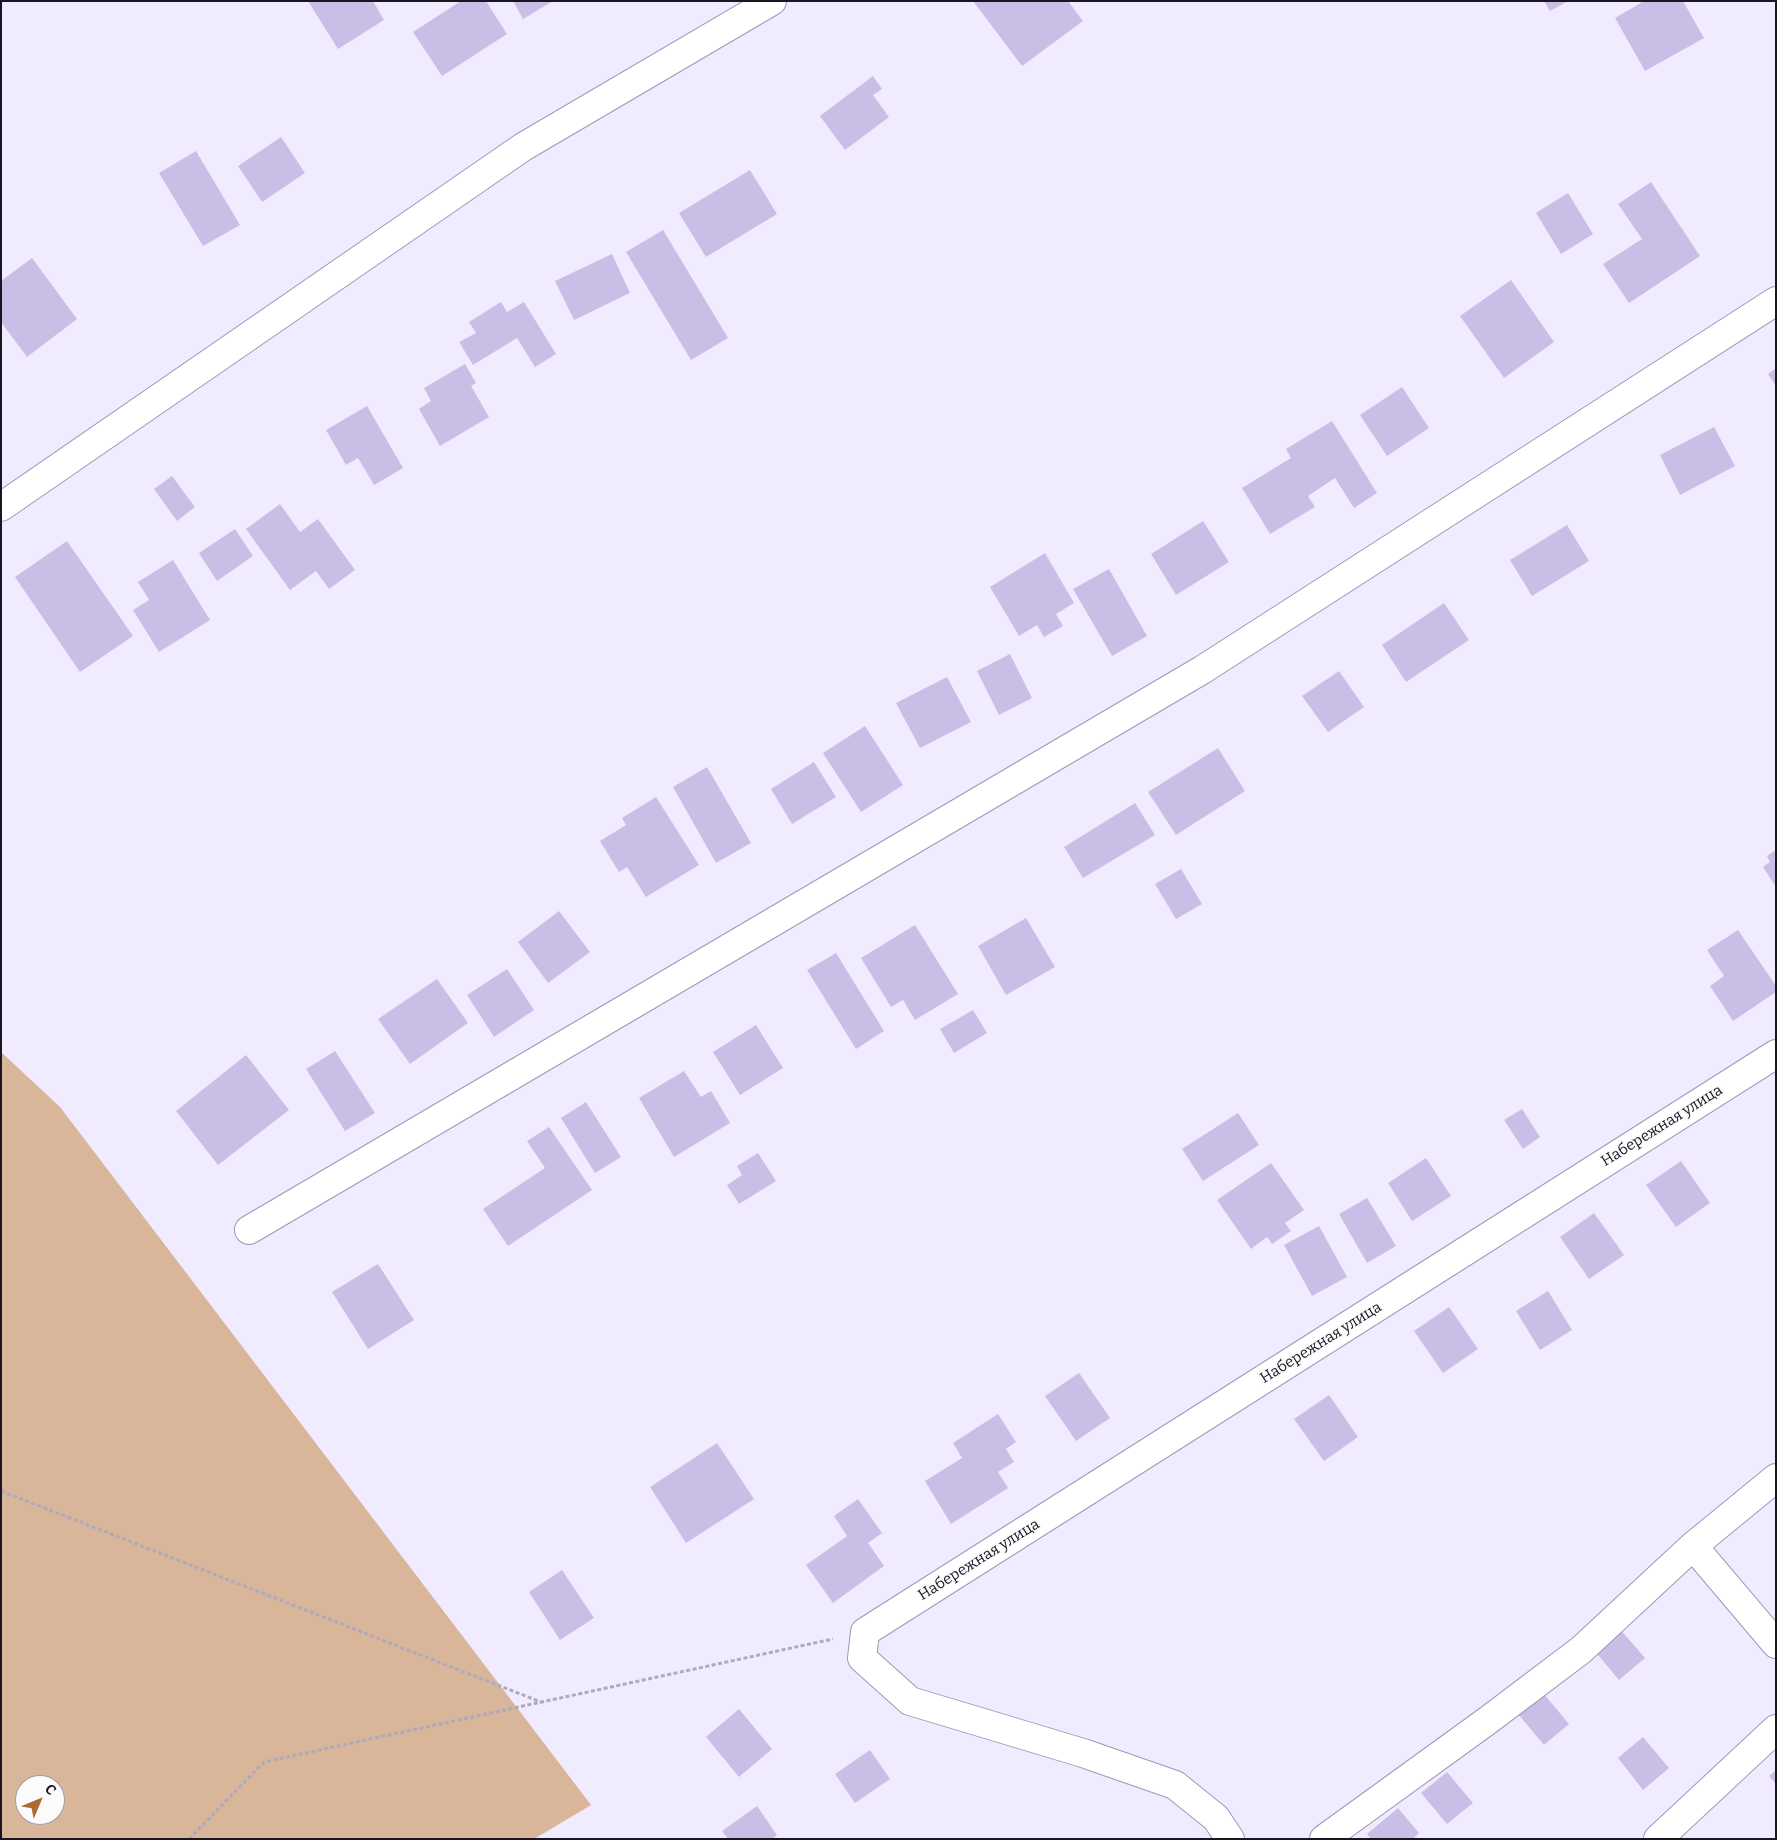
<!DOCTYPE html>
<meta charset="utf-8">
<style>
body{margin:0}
#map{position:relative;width:1777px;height:1840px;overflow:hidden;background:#f0ebff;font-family:Bitter,serif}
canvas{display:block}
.frame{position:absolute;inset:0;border:2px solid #191521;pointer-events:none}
.north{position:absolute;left:15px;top:1775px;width:50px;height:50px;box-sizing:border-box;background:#fbfbfb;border:1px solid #a19fa4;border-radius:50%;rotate:45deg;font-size:14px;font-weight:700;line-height:20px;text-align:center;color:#191521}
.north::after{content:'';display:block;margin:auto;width:18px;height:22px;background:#ab6c33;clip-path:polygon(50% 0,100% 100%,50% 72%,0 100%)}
</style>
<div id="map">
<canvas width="1777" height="1840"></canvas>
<div class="frame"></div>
<div class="north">С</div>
</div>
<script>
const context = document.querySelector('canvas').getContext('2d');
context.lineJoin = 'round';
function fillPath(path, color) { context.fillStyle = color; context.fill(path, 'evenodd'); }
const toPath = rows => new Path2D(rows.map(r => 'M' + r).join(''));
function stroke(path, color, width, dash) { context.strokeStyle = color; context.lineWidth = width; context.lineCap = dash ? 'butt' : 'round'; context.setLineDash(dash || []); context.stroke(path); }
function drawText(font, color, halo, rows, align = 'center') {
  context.font = font + ' Bitter,serif'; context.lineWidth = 4; context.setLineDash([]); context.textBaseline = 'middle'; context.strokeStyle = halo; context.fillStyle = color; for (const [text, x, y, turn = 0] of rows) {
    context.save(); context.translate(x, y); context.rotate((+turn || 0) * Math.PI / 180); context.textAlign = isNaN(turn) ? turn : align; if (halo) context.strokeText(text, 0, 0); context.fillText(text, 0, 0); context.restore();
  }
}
const forest = toPath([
 [1,1052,60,1107,591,1805,534,1839,1,1839],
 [25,1785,55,1785,55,1815,25,1815]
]);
const building = toPath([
 [308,1,373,1,384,20,338,49],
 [461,1,486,1,507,34,442,76,413,32],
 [513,1,553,1,523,19],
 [973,1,1068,1,1083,21,1022,66],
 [1544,1,1568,1,1550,11],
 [1644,1,1683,1,1704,38,1645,71,1615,18],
 [873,76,882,89,873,95,889,117,845,150,820,116],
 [281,137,305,173,262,202,238,166],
 [196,151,240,225,203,246,159,173],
 [750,170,777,214,706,257,679,213],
 [1651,182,1700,256,1629,303,1603,264,1642,239,1618,204],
 [1568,193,1593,234,1561,254,1536,213],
 [663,230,728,338,691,360,626,252],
 [612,254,630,293,574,320,555,281],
 [32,258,77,319,27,357,1,322,1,281],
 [1511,280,1554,342,1504,378,1460,316],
 [501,302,507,312,524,302,556,354,535,367,517,338,473,365,459,342,476,333,469,322],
 [465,364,476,383,471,386,489,417,440,446,419,409,431,401,424,388],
 [1776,368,1776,386,1768,374],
 [1402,387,1429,428,1387,456,1360,415],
 [367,406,403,468,374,485,358,458,346,465,326,430],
 [1332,421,1377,493,1354,508,1335,478,1308,496,1315,507,1270,534,1242,488,1291,458,1286,449],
 [1714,427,1735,466,1680,495,1660,455],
 [172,476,195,507,177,521,154,489],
 [280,504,300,532,318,519,355,570,329,589,316,571,290,590,246,529],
 [1203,521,1229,562,1176,595,1151,554],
 [1567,525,1589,561,1532,596,1510,560],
 [235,529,253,556,217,581,199,553],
 [67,541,133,636,80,672,15,577],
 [1045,553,1074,603,1056,614,1063,626,1044,637,1037,625,1019,636,990,587],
 [173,560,210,620,159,652,133,610,149,600,138,582],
 [1109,569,1147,636,1112,656,1073,589],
 [1444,603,1469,640,1406,682,1382,645],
 [1010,654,1032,698,999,715,977,671],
 [1339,671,1364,707,1328,732,1302,696],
 [947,677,971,722,920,748,896,703],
 [865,726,903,785,861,812,823,753],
 [1218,748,1245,791,1176,835,1148,792],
 [814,762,836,797,792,824,771,789],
 [707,767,751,843,716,863,673,787],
 [656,797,699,865,646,897,627,867,619,872,600,841,626,825,622,818],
 [1135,803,1155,835,1083,878,1064,847],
 [1776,850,1776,887,1763,867,1770,862,1767,856],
 [1181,869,1202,904,1176,919,1155,884],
 [559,911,590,952,548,983,518,942],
 [1026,918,1055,967,1006,995,978,946],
 [915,925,958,994,915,1020,903,1000,891,1007,861,958],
 [1738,930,1776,986,1776,992,1733,1021,1710,986,1724,976,1707,950],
 [836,953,884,1031,856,1049,807,970],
 [507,969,534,1010,494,1037,467,995],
 [437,979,468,1023,410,1064,378,1019],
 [973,1010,987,1033,954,1053,940,1029],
 [756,1025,783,1068,740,1095,713,1052],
 [335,1051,375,1113,345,1131,306,1069],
 [246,1055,289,1110,218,1165,176,1111],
 [684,1071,701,1097,711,1091,730,1123,674,1157,639,1098],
 [586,1102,621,1157,595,1173,561,1118],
 [1522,1109,1540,1137,1523,1149,1504,1120],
 [1238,1113,1259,1145,1203,1181,1182,1149],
 [549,1127,592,1190,508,1246,483,1209,545,1168,527,1141],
 [758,1153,776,1181,739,1204,727,1185,742,1175,737,1166],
 [1426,1158,1451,1196,1412,1221,1388,1183],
 [1681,1161,1710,1203,1676,1227,1646,1185],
 [1271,1163,1304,1210,1285,1223,1291,1231,1272,1244,1267,1237,1251,1249,1217,1200],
 [1367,1198,1396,1246,1367,1263,1339,1214],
 [1594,1213,1624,1255,1589,1279,1560,1237],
 [1319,1226,1347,1277,1312,1296,1284,1245],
 [378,1264,414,1320,368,1349,332,1292],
 [1548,1291,1572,1330,1540,1350,1516,1311],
 [1449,1307,1478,1349,1443,1373,1414,1331],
 [1079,1373,1110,1418,1076,1441,1045,1396],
 [1329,1395,1358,1437,1324,1461,1294,1419],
 [998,1414,1016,1442,1006,1449,1014,1462,998,1472,1008,1488,951,1524,925,1481,962,1458,953,1443],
 [717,1443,754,1499,686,1543,650,1487],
 [858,1499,882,1533,868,1543,884,1566,833,1603,806,1565,847,1536,834,1516],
 [562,1570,594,1618,560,1640,529,1592],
 [1619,1628,1645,1658,1619,1680,1593,1649],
 [1543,1693,1569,1724,1544,1745,1518,1714],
 [739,1709,772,1749,739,1777,706,1737],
 [1643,1737,1669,1768,1643,1790,1618,1758],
 [870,1750,890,1779,855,1803,835,1774],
 [1776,1770,1776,1784,1769,1776],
 [1447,1772,1473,1803,1447,1824,1421,1793],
 [757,1806,777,1835,772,1839,728,1839,722,1831],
 [1398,1808,1419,1833,1413,1839,1371,1839,1367,1834]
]);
const path = toPath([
 [1,1491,541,1702],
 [189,1839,264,1762,833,1639]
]);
const minor = toPath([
 [1,507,523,147,772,1],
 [249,1230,1202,670,1776,301],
 [1693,1546,1776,1644],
 [1230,1839,1216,1818,1175,1785,1083,1753,910,1701,862,1658,865,1632,1776,1054],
 [1324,1839,1487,1721,1581,1650,1693,1546,1776,1478],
 [1658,1839,1776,1729]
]);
const streetNames = [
 ["Набережная улица",1662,1126,-32],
 ["Набережная улица",1321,1343,-32],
 ["Набережная улица",979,1560,-32]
];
fillPath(forest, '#d9b59a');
fillPath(building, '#c9bfe6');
stroke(minor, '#a097b6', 30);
stroke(path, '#aea9bb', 3, [4, 2.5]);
stroke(minor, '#fff', 28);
drawText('15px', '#191521', '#fbfbfb', streetNames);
</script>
